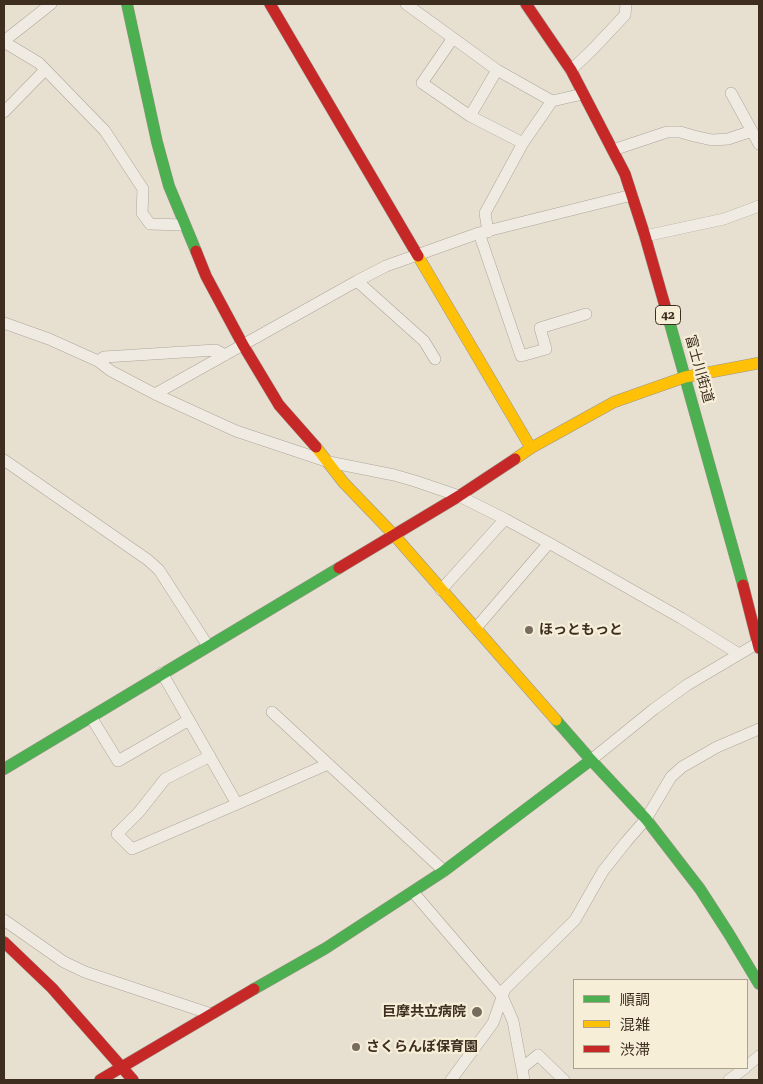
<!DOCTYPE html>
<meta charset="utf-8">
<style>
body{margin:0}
#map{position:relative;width:763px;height:1084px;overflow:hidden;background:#e7e0d1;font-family:"Roboto Serif","Noto Sans JP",serif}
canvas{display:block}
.frame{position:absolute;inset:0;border:5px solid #3d2e20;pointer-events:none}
.legend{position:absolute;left:573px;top:979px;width:175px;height:90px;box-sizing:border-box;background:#f7eed8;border:1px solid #ada18e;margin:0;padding:6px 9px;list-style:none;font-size:15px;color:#3d2e20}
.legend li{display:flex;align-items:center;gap:10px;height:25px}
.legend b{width:25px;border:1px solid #ada18e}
</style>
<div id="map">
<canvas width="763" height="1084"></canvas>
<div class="frame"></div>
<ul class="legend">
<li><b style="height:6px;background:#4caf50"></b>順調</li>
<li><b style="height:6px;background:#ffc107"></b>混雑</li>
<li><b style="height:6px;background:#c62828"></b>渋滞</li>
</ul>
</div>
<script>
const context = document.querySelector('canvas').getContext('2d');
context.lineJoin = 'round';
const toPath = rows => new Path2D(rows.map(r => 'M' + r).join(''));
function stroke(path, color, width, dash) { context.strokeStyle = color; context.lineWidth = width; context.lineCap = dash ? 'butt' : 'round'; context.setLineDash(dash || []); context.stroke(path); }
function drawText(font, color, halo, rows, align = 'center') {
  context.font = font + ' "Roboto Serif","Noto Sans JP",serif'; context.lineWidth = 4.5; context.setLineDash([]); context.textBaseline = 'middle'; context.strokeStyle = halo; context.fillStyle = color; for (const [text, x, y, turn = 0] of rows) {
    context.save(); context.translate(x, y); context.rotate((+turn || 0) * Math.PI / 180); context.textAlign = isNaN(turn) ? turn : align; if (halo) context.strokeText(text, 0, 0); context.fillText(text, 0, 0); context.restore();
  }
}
const street = toPath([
 [406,4,497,70,552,101,583,94],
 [453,38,422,83,470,116,523,143],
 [4,41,51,4],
 [4,42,39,63,105,131,143,189,142,213,150,224,184,225],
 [571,70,593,49,625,15,626,4],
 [731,93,759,144],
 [4,112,45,70],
 [470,116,497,70],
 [613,150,667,132,680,132,694,136,712,140,728,139,752,131],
 [488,232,485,213,523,143,552,101],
 [479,233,521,356,546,349,540,328,586,314],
 [645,236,724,219,759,206],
 [357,281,424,341,435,359],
 [4,323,49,339,98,361,111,371,155,394,236,431,329,462,394,475,415,481,459,496,505,519,549,543,681,618,739,654],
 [98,361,104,357,216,350,225,355],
 [155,394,357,281,386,266,479,233,632,195],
 [4,460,148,560,159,570,208,646],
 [441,590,505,519],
 [476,628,549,543],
 [162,673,237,804,328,764],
 [272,712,444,871],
 [91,717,118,761,189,720],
 [210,756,165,779,139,812,117,834,132,849,237,804],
 [591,760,654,709,687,685,758,643],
 [413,892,502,996,513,1021,524,1080],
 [4,920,64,962,85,972,211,1014],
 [747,1066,759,1056],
 [522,1068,538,1055,564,1080],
 [451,1080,493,1023,505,989,575,920,603,871,626,842,646,819,671,777,682,767,717,747,759,729],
 [729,1080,745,1068]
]);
const fast = toPath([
 [127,4,157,142,169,186,196,251],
 [665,306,743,585],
 [556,720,591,760,646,819,700,889,729,934,759,984],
 [4,769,339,568],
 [254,989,326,948,444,871,591,760]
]);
const slow = toPath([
 [418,256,531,448],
 [316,447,343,482,394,535,556,720],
 [515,459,531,448,614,402,685,377,759,363]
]);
const jam = toPath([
 [270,4,418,256],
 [526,4,571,70,625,174,645,236,665,306],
 [196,251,206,276,243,345,279,405,316,447],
 [339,568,459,496,515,459],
 [743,585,759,648],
 [4,942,52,988,133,1080],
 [100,1080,254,989]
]);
const markers = [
 [529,630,5,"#786c5e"],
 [477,1012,6,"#786c5e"],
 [356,1047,5,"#786c5e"]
];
const shields = [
 [668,315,25]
];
const shieldNames = [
 ["42",668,315]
];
const streetNames = [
 ["富士川街道",699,369,74]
];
const poiNames = [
 ["ほっともっと",539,630],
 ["巨摩共立病院",466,1012,"right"],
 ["さくらんぼ保育園",366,1047]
];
stroke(street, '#ada599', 12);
stroke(fast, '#9c958a', 12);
stroke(slow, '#9c958a', 12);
stroke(jam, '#9c958a', 12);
stroke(street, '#efebe3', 11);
stroke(fast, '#4caf50', 11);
stroke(slow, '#ffc107', 11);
stroke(jam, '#c62828', 11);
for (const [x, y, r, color] of markers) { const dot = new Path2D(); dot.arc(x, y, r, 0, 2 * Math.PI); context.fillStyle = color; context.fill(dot); stroke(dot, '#f7eed8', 2); }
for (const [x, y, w] of shields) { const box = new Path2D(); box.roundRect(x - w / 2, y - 9.5, w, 19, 4); context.fillStyle = '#f7eed8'; context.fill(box); stroke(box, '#3d2e20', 1); }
drawText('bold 12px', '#3d2e20', null, shieldNames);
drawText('14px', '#3d2e20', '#f7eed8', streetNames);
drawText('bold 14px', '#3d2e20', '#f7eed8', poiNames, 'left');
</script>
